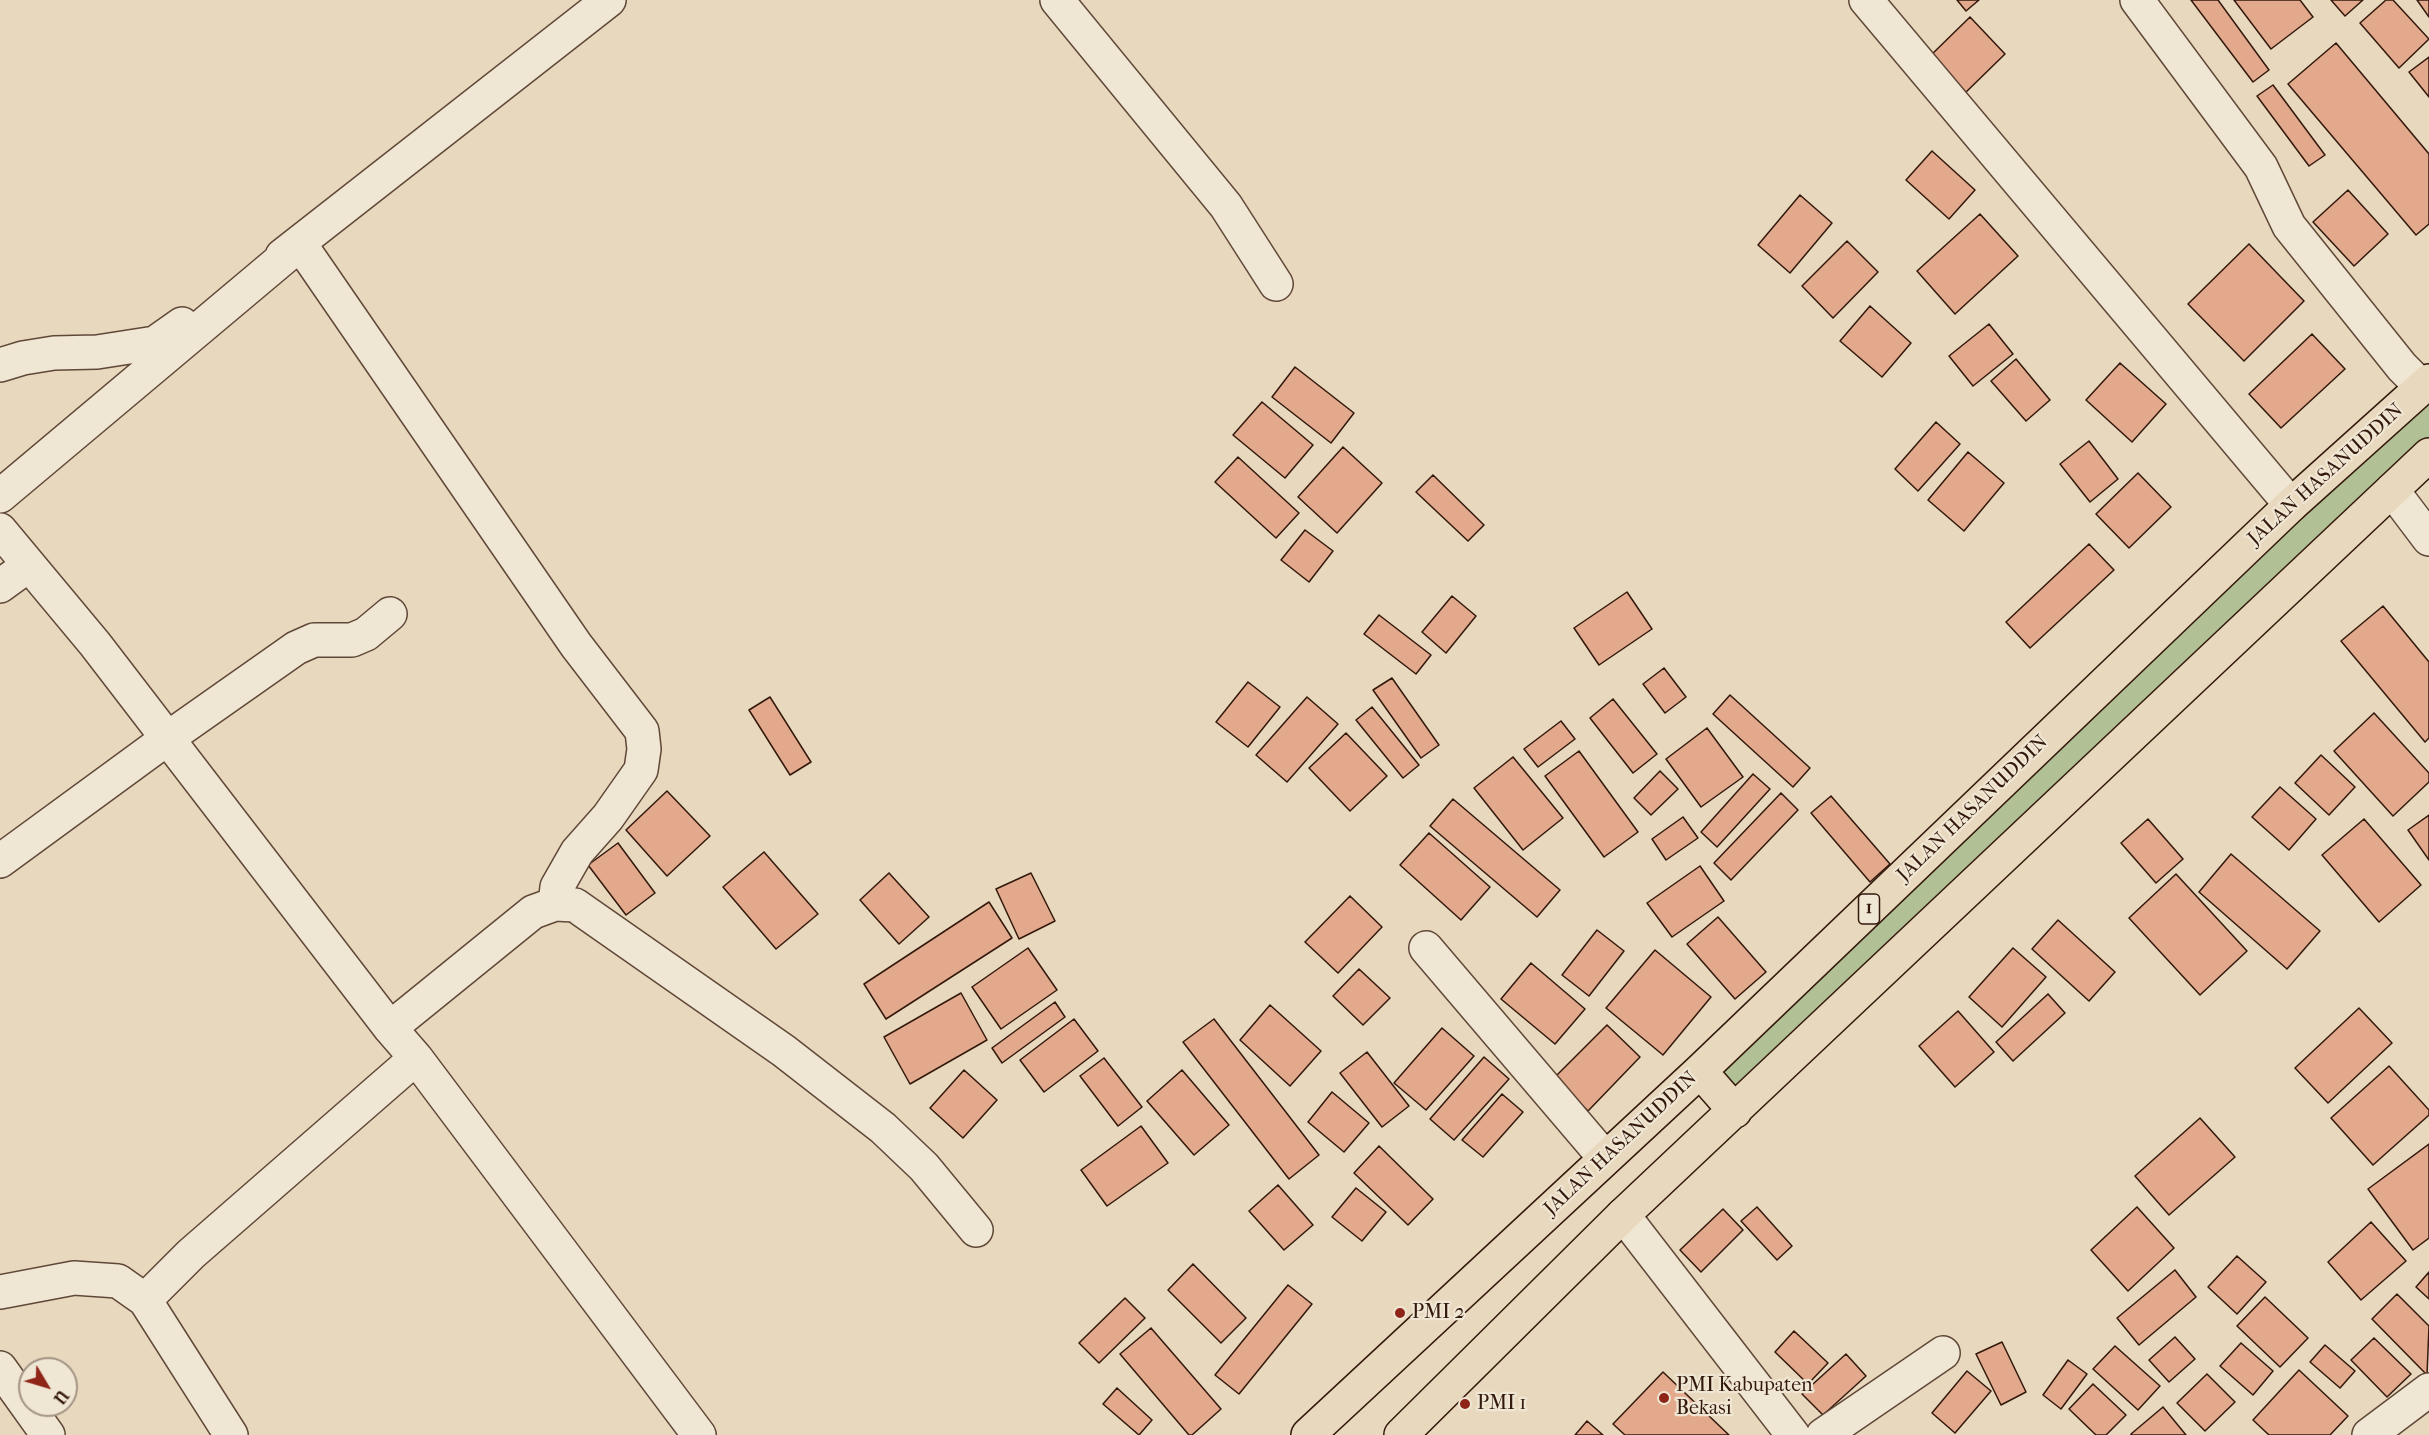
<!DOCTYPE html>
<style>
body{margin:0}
#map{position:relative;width:2429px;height:1435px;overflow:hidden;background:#e8d8bd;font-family:"IM FELL French Canon",serif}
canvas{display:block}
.north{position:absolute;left:18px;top:1357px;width:60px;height:60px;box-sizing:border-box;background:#f0e6d4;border:2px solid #a49484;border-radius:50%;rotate:128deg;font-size:16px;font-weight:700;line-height:24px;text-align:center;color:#33180c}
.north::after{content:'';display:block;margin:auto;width:21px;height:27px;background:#8f2418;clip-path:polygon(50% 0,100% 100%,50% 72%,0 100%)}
</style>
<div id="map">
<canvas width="2429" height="1435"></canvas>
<div class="north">U</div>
</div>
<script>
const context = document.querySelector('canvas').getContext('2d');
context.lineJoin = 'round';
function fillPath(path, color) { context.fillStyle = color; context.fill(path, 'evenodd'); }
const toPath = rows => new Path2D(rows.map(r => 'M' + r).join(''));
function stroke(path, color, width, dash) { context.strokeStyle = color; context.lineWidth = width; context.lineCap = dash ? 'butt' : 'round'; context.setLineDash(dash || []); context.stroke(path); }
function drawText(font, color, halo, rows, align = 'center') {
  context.font = font + ' "IM FELL French Canon",serif'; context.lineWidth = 4.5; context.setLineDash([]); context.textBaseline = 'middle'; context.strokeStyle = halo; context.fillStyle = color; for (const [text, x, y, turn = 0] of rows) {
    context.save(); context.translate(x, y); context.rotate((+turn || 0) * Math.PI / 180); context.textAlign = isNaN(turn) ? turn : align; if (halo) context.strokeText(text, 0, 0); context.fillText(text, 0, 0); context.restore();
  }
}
const green = toPath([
 [2429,381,2429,455,1735,1111,1700,1071]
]);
const building = toPath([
 [1957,0,1979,0,1966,11,1957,0],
 [2191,0,2218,0,2269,70,2253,82,2191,0],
 [2234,0,2300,0,2313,17,2271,49,2234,0],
 [2331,0,2363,0,2345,16,2331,0],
 [2386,0,2393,0,2429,39,2399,68,2360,23,2386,0],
 [2417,0,2429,0,2429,17,2417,0],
 [1970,17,2005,54,1963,95,1927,59,1970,17],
 [2336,43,2429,154,2429,224,2416,235,2288,84,2336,43],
 [2429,57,2429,97,2409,72,2429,57],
 [2273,85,2325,155,2309,166,2257,96,2273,85],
 [1932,151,1975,190,1949,219,1906,180,1932,151],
 [2348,190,2388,234,2354,266,2313,222,2348,190],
 [1800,195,1832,223,1790,273,1758,245,1800,195],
 [1980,214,2018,256,1955,314,1917,271,1980,214],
 [1847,241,1878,272,1833,318,1802,286,1847,241],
 [2249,244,2304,301,2244,361,2188,304,2249,244],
 [1870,306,1911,343,1882,377,1840,341,1870,306],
 [1989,324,2013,354,1973,386,1949,356,1989,324],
 [2312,334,2345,369,2281,428,2249,394,2312,334],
 [2016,359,2050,400,2026,421,1991,381,2016,359],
 [2120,363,2166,404,2132,442,2086,400,2120,363],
 [1295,367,1354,413,1331,443,1272,397,1295,367],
 [1262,402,1313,445,1285,478,1233,435,1262,402],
 [1936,422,1960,444,1918,491,1895,469,1936,422],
 [2089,441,2118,479,2090,502,2060,464,2089,441],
 [1343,447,1382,483,1337,533,1298,497,1343,447],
 [1968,452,2004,483,1964,531,1928,500,1968,452],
 [1238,457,1299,513,1276,538,1215,482,1238,457],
 [2138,473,2171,507,2129,548,2096,514,2138,473],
 [1433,475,1484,525,1468,541,1416,492,1433,475],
 [1305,530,1333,551,1309,582,1281,560,1305,530],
 [2089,544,2114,570,2030,648,2006,622,2089,544],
 [1627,592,1652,629,1599,665,1574,628,1627,592],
 [1452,596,1476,616,1446,653,1422,632,1452,596],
 [2383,606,2429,662,2429,738,2425,742,2341,641,2383,606],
 [1379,615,1431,655,1416,674,1364,634,1379,615],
 [1664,668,1686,697,1665,713,1643,684,1664,668],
 [1392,678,1439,745,1421,758,1373,690,1392,678],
 [1248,682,1280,707,1248,747,1216,722,1248,682],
 [1730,695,1810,768,1793,787,1713,714,1730,695],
 [770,697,811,762,790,775,749,710,770,697],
 [1307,697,1338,724,1287,782,1256,755,1307,697],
 [1613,699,1657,754,1633,773,1590,718,1613,699],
 [1372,707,1419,765,1403,778,1356,720,1372,707],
 [2374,713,2429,773,2429,782,2393,816,2334,751,2374,713],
 [1561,721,1575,739,1538,767,1524,749,1561,721],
 [1707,728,1743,777,1701,807,1666,759,1707,728],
 [1346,733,1387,776,1350,811,1309,768,1346,733],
 [1579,751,1638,832,1604,857,1545,776,1579,751],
 [2321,755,2355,787,2329,815,2295,783,2321,755],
 [1513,757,1563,818,1523,850,1474,788,1513,757],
 [1660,771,1678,789,1651,815,1634,798,1660,771],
 [1753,774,1770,789,1717,847,1701,832,1753,774],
 [2280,787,2316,819,2289,850,2252,817,2280,787],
 [667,791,710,836,667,876,626,830,667,791],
 [1781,793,1798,810,1731,880,1714,863,1781,793],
 [1831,796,1890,864,1870,882,1811,813,1831,796],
 [1453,799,1560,890,1537,917,1430,826,1453,799],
 [2429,815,2429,860,2408,830,2429,815],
 [1683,817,1698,838,1666,860,1652,839,1683,817],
 [2148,819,2183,859,2156,883,2121,843,2148,819],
 [2364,819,2421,885,2379,922,2322,855,2364,819],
 [1429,833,1490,887,1461,920,1400,865,1429,833],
 [618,843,655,893,626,915,588,865,618,843],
 [764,852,818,914,776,949,723,887,764,852],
 [2231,854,2320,931,2287,969,2199,892,2231,854],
 [1700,866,1724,901,1672,937,1647,903,1700,866],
 [889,873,929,917,899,944,860,900,889,873],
 [1031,873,1055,921,1019,939,996,889,1031,873],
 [2176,874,2247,951,2200,995,2129,918,2176,874],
 [1350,896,1382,927,1338,973,1305,942,1350,896],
 [989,902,1012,938,886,1019,864,984,989,902],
 [1718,917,1766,972,1735,999,1687,944,1718,917],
 [2058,920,2115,972,2089,1001,2032,949,2058,920],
 [1597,930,1624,951,1589,996,1562,975,1597,930],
 [1028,948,1057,990,1001,1029,972,987,1028,948],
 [2013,948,2046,977,2002,1027,1969,997,2013,948],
 [1655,950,1711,997,1663,1055,1606,1008,1655,950],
 [1531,963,1585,1009,1555,1044,1501,999,1531,963],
 [1359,969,1390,998,1363,1025,1333,996,1359,969],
 [961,993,987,1040,910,1084,884,1037,961,993],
 [2048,994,2065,1013,2013,1061,1996,1042,2048,994],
 [1055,1002,1065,1017,1002,1063,992,1048,1055,1002],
 [1270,1005,1321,1051,1290,1086,1240,1040,1270,1005],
 [2359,1008,2392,1043,2328,1103,2295,1068,2359,1008],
 [1958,1011,1994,1052,1955,1087,1919,1046,1958,1011],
 [1074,1019,1098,1051,1044,1092,1020,1060,1074,1019],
 [1214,1019,1319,1155,1289,1179,1183,1042,1214,1019],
 [1607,1025,1640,1057,1588,1111,1554,1078,1607,1025],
 [1442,1028,1474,1056,1426,1110,1394,1083,1442,1028],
 [1367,1052,1409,1106,1382,1127,1340,1073,1367,1052],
 [1484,1057,1509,1079,1454,1140,1430,1119,1484,1057],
 [1104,1058,1142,1107,1118,1126,1080,1076,1104,1058],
 [2389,1066,2429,1110,2429,1115,2373,1165,2331,1118,2389,1066],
 [964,1070,997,1100,963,1138,930,1108,964,1070],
 [1182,1070,1229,1125,1194,1155,1147,1101,1182,1070],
 [1332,1092,1369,1123,1344,1152,1308,1122,1332,1092],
 [1502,1094,1523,1112,1483,1157,1462,1140,1502,1094],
 [2200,1118,2235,1157,2169,1215,2135,1176,2200,1118],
 [1141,1126,1168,1163,1107,1206,1081,1170,1141,1126],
 [2429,1144,2429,1238,2413,1250,2368,1189,2429,1144],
 [1379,1146,1433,1199,1408,1225,1354,1173,1379,1146],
 [1278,1185,1313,1225,1284,1250,1249,1211,1278,1185],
 [1356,1188,1386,1212,1362,1241,1332,1217,1356,1188],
 [1757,1207,1792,1246,1777,1260,1741,1221,1757,1207],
 [2137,1207,2174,1248,2128,1291,2091,1250,2137,1207],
 [1723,1209,1743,1230,1701,1272,1680,1250,1723,1209],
 [2371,1222,2406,1261,2361,1300,2328,1262,2371,1222],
 [2237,1256,2266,1282,2237,1314,2208,1287,2237,1256],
 [1193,1264,1246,1318,1221,1343,1168,1290,1193,1264],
 [2175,1270,2196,1297,2139,1345,2117,1318,2175,1270],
 [2429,1272,2429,1299,2416,1287,2429,1272],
 [1288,1285,1312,1304,1239,1394,1215,1375,1288,1285],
 [2397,1294,2429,1326,2427,1375,2372,1319,2397,1294],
 [2265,1297,2308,1338,2280,1367,2237,1326,2265,1297],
 [1125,1298,1145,1318,1099,1363,1079,1343,1125,1298],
 [1151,1328,1221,1409,1192,1435,1189,1435,1120,1354,1151,1328],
 [1794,1331,1828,1363,1808,1384,1775,1352,1794,1331],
 [2175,1337,2195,1359,2169,1382,2149,1360,2175,1337],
 [2374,1338,2411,1374,2387,1397,2351,1360,2374,1338],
 [2002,1342,2026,1392,2001,1405,1976,1354,2002,1342],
 [2241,1343,2273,1371,2253,1395,2220,1366,2241,1343],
 [2325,1345,2355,1371,2340,1388,2310,1362,2325,1345],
 [2115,1346,2160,1386,2138,1410,2093,1369,2115,1346],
 [1846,1354,1866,1376,1823,1415,1802,1394,1846,1354],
 [2068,1360,2087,1374,2061,1409,2043,1395,2068,1360],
 [2299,1370,2348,1416,2330,1435,2269,1435,2253,1420,2299,1370],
 [1967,1371,1991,1391,1955,1433,1932,1413,1967,1371],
 [1663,1372,1729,1435,1625,1435,1613,1424,1663,1372],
 [2207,1374,2235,1402,2205,1431,2177,1403,2207,1374],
 [2093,1384,2126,1415,2106,1435,2096,1435,2069,1409,2093,1384],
 [1117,1388,1152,1420,1139,1435,1103,1404,1117,1388],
 [2163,1407,2186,1435,2131,1435,2131,1434,2163,1407],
 [1587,1421,1603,1435,1575,1435,1587,1421]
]);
const minor = toPath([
 [1057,0,1226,206,1276,284],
 [1866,0,2291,505],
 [2137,0,2261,167,2289,226,2402,367,2422,387],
 [282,256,609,0],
 [0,365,23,358,54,353,97,352,155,343,182,324],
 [2392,490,2429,539],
 [0,496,300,244,576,645,642,731,644,749,641,770,608,817,577,852,557,887,555,904],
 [0,530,95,644,390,1028,416,1058,699,1435],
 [0,586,29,565],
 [0,861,168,738,296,648,314,640,352,640,366,634,390,614],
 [1426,948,1605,1158],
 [390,1028,533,912,555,904,575,905,784,1051,883,1128,924,1167,976,1230],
 [1623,1215,1793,1435],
 [0,1292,74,1278,118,1281,145,1300,231,1435],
 [145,1300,191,1254,416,1058],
 [0,1368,48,1435],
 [1823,1435,1943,1353],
 [2369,1435,2429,1390]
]);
const highway = toPath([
 [1700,1071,1735,1111],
 [1308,1435,1700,1071,2291,505,2429,381],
 [1401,1435,1623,1215,2429,455]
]);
const markers = [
 [1400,1313,6,"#8f2418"],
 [1664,1398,6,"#8f2418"],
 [1465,1404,6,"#8f2418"]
];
const shields = [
 [1869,909,21]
];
const shieldNames = [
 ["1",1869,909]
];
const streetNames = [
 ["JALAN HASANUDDIN",2326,475,-42],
 ["JALAN HASANUDDIN",1973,809,-44],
 ["JALAN HASANUDDIN",1621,1144,-43]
];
const poiNames = [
 ["PMI 2",1412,1313],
 ["PMI Kabupaten",1676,1386],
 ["Bekasi",1676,1409],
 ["PMI 1",1477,1404]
];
fillPath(green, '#b1c095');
fillPath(building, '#e2a98d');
stroke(building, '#33180c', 1.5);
stroke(minor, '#604838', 36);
stroke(highway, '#33180c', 36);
stroke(minor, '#f0e6d4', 33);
stroke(highway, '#e8d8bd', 33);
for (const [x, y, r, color] of markers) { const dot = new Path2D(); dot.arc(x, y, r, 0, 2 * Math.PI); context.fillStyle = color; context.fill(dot); stroke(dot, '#f0e6d4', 2); }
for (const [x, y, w] of shields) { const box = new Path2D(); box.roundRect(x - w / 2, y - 15, w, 30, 4.5); context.fillStyle = '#f0e6d4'; context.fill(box); stroke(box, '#33180c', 1.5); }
drawText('bold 18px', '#33180c', null, shieldNames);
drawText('20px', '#33180c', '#f0e6d4', streetNames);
drawText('20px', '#33180c', '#f0e6d4', poiNames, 'left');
</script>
